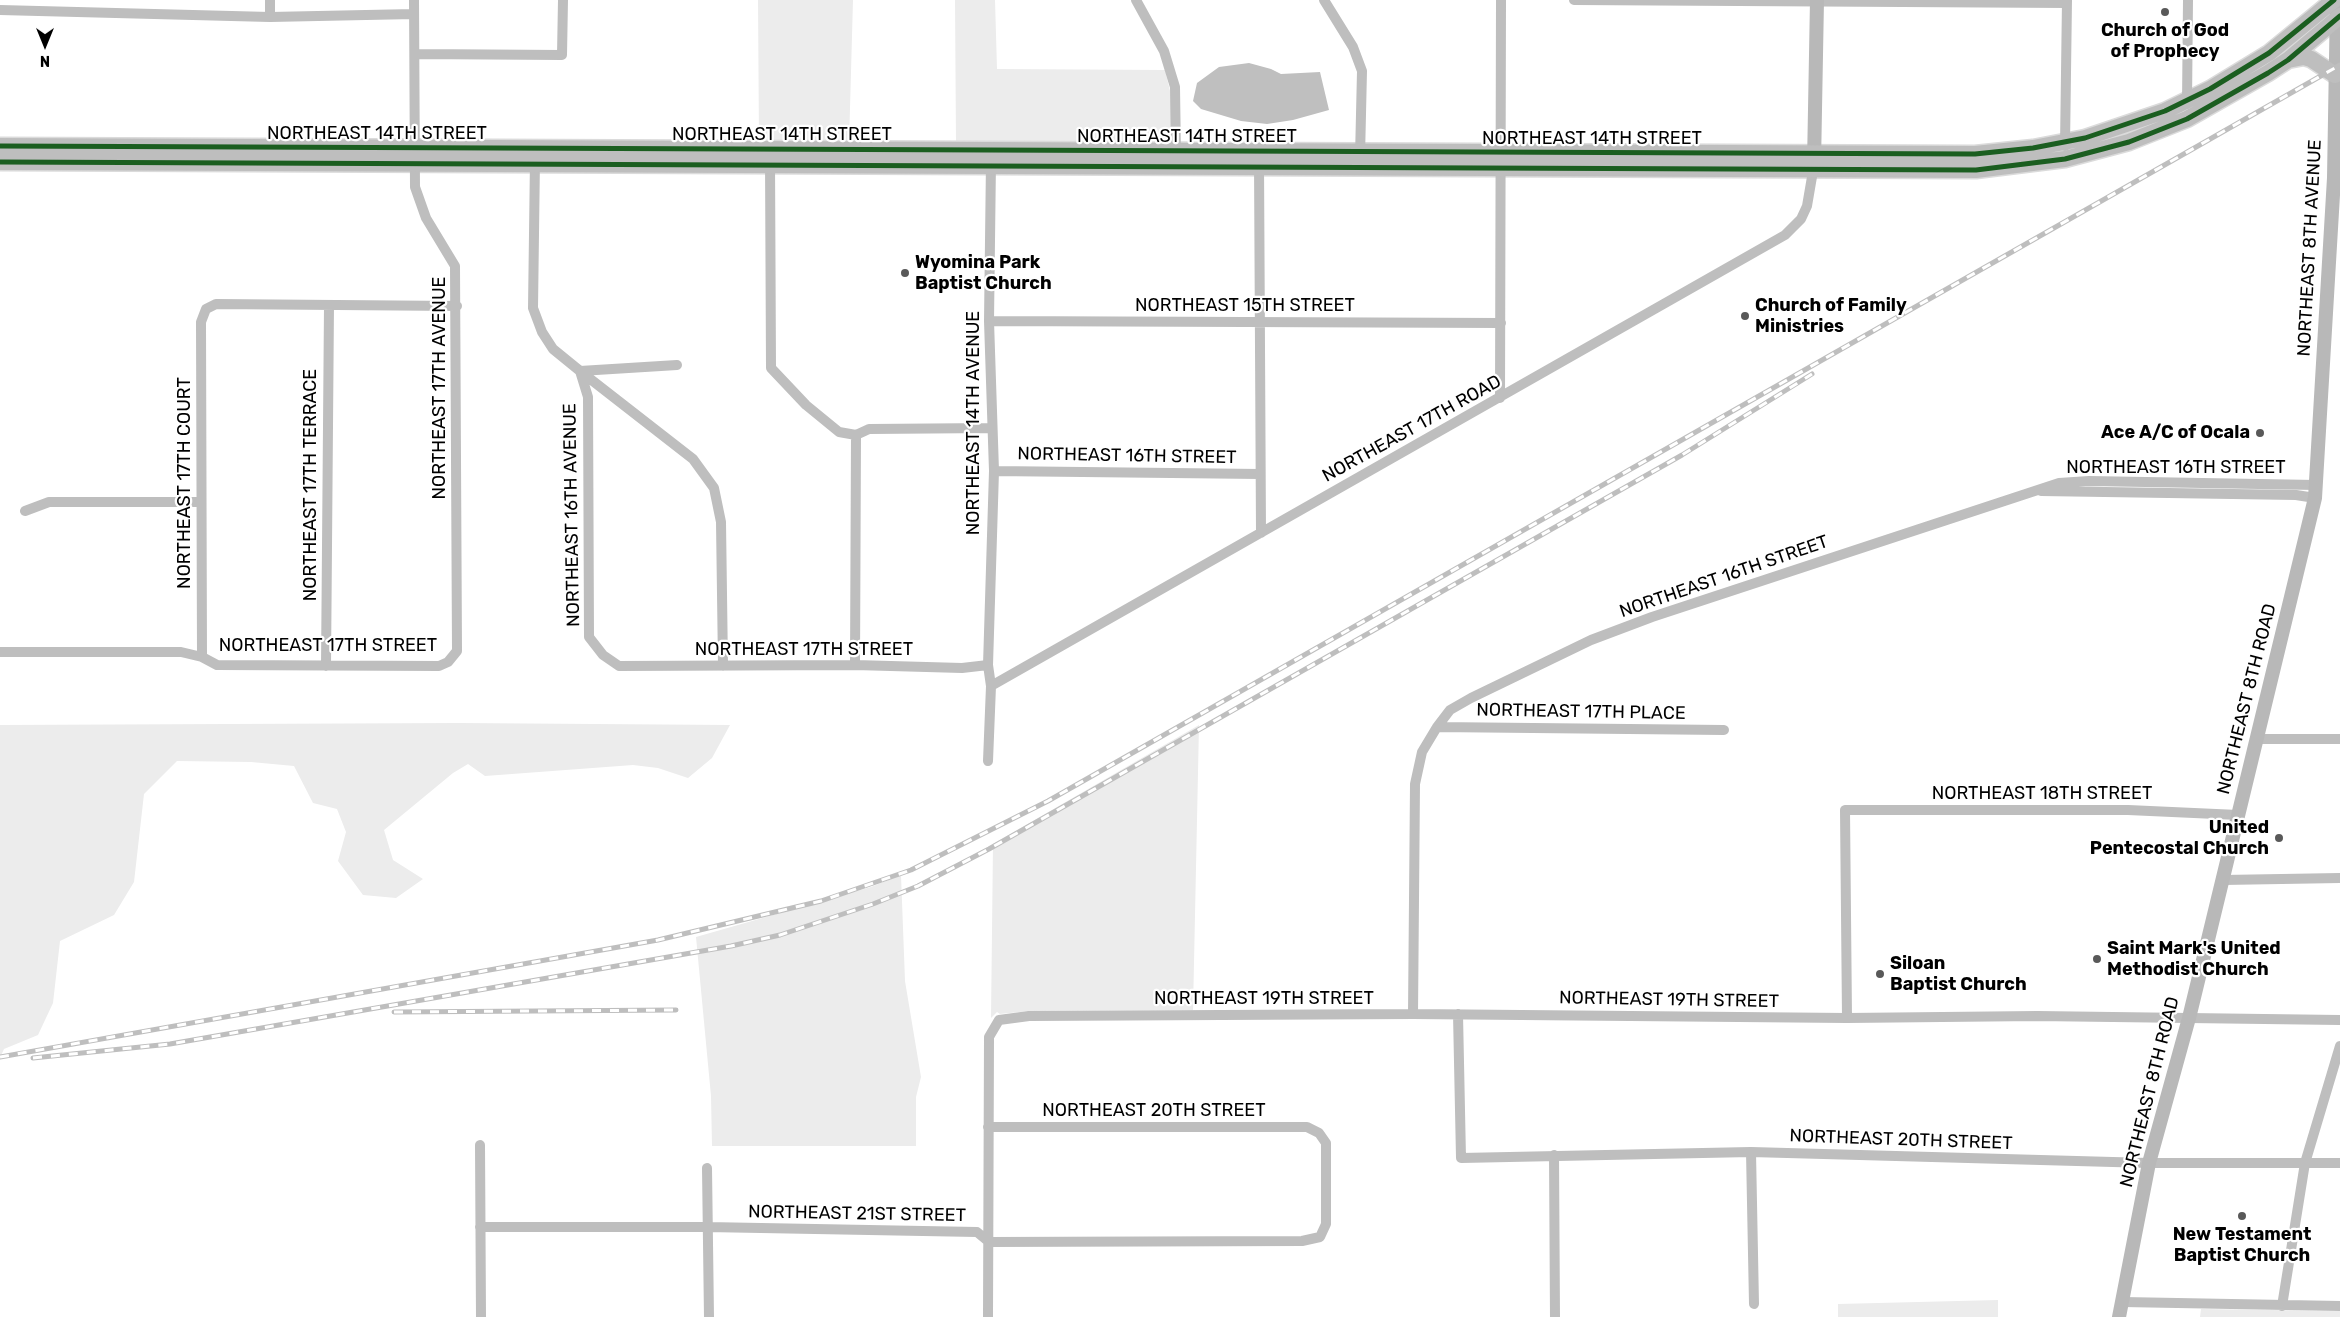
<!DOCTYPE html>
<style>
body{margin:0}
#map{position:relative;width:2340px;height:1317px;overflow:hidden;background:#fff;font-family:Rubik,sans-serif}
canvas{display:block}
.north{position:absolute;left:20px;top:20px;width:50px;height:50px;-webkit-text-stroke:4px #fff;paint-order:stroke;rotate:180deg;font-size:14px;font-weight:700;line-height:20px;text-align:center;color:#000}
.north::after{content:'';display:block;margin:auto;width:18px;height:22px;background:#000;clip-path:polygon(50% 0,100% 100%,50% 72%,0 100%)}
</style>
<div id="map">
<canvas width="2340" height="1317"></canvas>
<div class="north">N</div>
</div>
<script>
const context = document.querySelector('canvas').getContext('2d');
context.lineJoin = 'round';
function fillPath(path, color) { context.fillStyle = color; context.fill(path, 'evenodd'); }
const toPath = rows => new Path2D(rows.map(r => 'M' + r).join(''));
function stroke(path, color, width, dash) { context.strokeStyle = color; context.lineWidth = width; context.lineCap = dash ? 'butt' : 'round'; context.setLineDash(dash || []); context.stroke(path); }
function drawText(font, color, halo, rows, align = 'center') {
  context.font = font + ' Rubik,sans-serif'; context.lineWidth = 4.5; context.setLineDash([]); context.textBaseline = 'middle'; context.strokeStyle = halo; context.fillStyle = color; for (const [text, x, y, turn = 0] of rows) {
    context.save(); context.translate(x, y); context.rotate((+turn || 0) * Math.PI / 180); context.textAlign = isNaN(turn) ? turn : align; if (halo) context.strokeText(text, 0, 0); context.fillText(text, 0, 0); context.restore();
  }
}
const green = toPath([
 [758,0,853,0,849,144,759,144],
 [955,0,995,0,997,69,1165,70,1171,95,1171,146,956,144],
 [459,723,730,725,712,758,688,778,658,768,633,765,485,776,468,764,453,773,384,830,393,860,423,879,396,898,363,895,338,861,346,832,337,809,313,803,294,766,251,762,177,761,144,794,134,882,114,915,60,941,53,1003,38,1035,4,1049,0,1058,0,725],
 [1199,725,1193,1010,1029,1011,1000,1014,997,1012,991,1018,993,844],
 [901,875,905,981,921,1077,916,1097,916,1146,712,1146,711,1096,696,937,871,887],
 [1998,1300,1998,1317,1838,1317,1838,1304],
 [2201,1309,2340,1311,2340,1317,2200,1317]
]);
const water = toPath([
 [1249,63,1271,69,1281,74,1320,72,1329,110,1293,120,1267,124,1241,121,1201,109,1193,101,1197,83,1219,67]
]);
const street = toPath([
 [270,0,270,17],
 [1136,0,1164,51,1175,87,1176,155],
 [1324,0,1353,47,1362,71,1360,157],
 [1574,0,2067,3],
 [0,10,270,17,414,14],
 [415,54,562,55,563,0],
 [2187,104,2188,0],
 [2065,146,2067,0],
 [535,159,533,308,542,332,553,349,580,371,588,397,589,637,603,655,619,666,855,665,962,668,988,665,991,686,988,761],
 [770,160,771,368,806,405,839,432,856,435,869,429,992,428],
 [1259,162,1261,533],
 [989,321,1501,323],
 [580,371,693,459,714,488,721,522,723,666],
 [580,371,677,365],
 [1500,398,1501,0],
 [994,471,1260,474],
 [2041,491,2296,495,2315,498],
 [25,511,49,502,200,502],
 [0,652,181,652,202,657,217,665,439,666,448,662,457,651,455,266,426,218,415,187,414,0],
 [202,657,201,322,206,309,216,304,457,306],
 [855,665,856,435],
 [988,665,994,471,989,321,991,161],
 [326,666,329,305],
 [991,686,1785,235,1801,219,1807,206,1813,171],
 [1437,727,1724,730],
 [2258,739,2340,739],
 [2223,880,2340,878],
 [1413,1014,1415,784,1422,752,1437,727,1450,710,1471,698,1591,640,1652,617,2059,483,2089,481,2316,485],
 [1458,1014,1461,1158,1751,1152,2149,1163,2340,1163],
 [1847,1018,1845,810,2128,810,2238,815],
 [480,1145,481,1317],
 [1751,1152,1754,1304],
 [1554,1155,1555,1317],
 [707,1168,709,1317],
 [480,1227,707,1227,977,1232,989,1242,1302,1241,1320,1237,1326,1224,1326,1143,1319,1133,1307,1127,988,1127],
 [2123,1302,2340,1306],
 [2282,1306,2305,1163,2340,1046],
 [988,1317,989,1037,999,1020,1029,1016,1413,1014,1847,1018,2037,1016,2340,1020]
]);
const secondary = toPath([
 [1814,164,1817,0],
 [2119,1317,2149,1163,2189,1018,2315,498,2334,178,2337,0]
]);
const primary = toPath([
 [2288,60,2304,57,2311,59,2335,75],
 [0,146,1975,154,2033,148,2085,138,2165,111,2210,89,2269,53,2334,0],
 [0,162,1976,170,2065,159,2129,142,2187,119,2268,73,2288,60,2340,16]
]);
const rail = toPath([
 [394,1012,676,1010],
 [0,1057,658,940,821,901,911,870,1048,801,2340,65],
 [33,1058,170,1044,731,946,780,935,873,904,918,886,989,849,1682,455,1812,374]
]);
const cycleway = toPath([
 [0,146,1975,154,2033,148,2085,138,2165,111,2210,89,2269,53,2334,0],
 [0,162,1976,170,2065,159,2129,142,2187,119,2268,73,2288,60,2340,16]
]);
const markers = [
 [2165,12,5,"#595959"],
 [905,273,5,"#595959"],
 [1745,316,5,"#595959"],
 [2260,433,5,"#595959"],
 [2279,838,5,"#595959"],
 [2097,959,5,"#595959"],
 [1880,974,5,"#595959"],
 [2242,1216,5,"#595959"]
];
const poiNames = [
 ["Church of God",2165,31,"center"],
 ["of Prophecy",2165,52,"center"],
 ["Wyomina Park",915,263],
 ["Baptist Church",915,284],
 ["Church of Family",1755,306],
 ["Ministries",1755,327],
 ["Ace A/C of Ocala",2250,433,"right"],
 ["United",2269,828,"right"],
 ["Pentecostal Church",2269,849,"right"],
 ["Saint Mark's United",2107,949],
 ["Methodist Church",2107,970],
 ["Siloan",1890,964],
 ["Baptist Church",1890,985],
 ["New Testament",2242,1235,"center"],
 ["Baptist Church",2242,1256,"center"]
];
const streetNames = [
 ["NORTHEAST 14TH STREET",377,134],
 ["NORTHEAST 14TH STREET",782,135],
 ["NORTHEAST 14TH STREET",1187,137],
 ["NORTHEAST 14TH STREET",1592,139],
 ["NORTHEAST 8TH AVENUE",2310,248,-87],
 ["NORTHEAST 15TH STREET",1245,306],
 ["NORTHEAST 17TH AVENUE",440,388,-90],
 ["NORTHEAST 14TH AVENUE",974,423,-90],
 ["NORTHEAST 17TH ROAD",1412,429,-29],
 ["NORTHEAST 16TH STREET",1127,456,1],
 ["NORTHEAST 16TH STREET",2176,468],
 ["NORTHEAST 17TH COURT",185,483,-90],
 ["NORTHEAST 17TH TERRACE",311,485,-90],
 ["NORTHEAST 16TH AVENUE",572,515,-91],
 ["NORTHEAST 16TH STREET",1724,577,-19],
 ["NORTHEAST 17TH STREET",328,646],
 ["NORTHEAST 17TH STREET",804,650],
 ["NORTHEAST 8TH ROAD",2247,699,-76],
 ["NORTHEAST 17TH PLACE",1581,712,1],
 ["NORTHEAST 18TH STREET",2042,794],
 ["NORTHEAST 19TH STREET",1264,999],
 ["NORTHEAST 19TH STREET",1669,1000,1],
 ["NORTHEAST 8TH ROAD",2150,1092,-76],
 ["NORTHEAST 20TH STREET",1154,1111],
 ["NORTHEAST 20TH STREET",1901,1140,2],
 ["NORTHEAST 21ST STREET",857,1214,1]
];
fillPath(green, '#ececec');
fillPath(water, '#bfbfbf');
stroke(primary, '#dbdbdb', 19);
stroke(street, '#bebebe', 10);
stroke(secondary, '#b8b8b8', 14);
stroke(primary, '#bebebe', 16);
stroke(rail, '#bebebe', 5);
stroke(rail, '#fff', 3, [9]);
stroke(cycleway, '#1b5e20', 5);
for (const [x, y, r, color] of markers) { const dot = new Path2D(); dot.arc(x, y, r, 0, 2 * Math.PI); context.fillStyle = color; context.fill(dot); stroke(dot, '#fff', 2); }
drawText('bold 18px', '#000', '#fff', poiNames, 'left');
drawText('18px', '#000', '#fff', streetNames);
</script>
